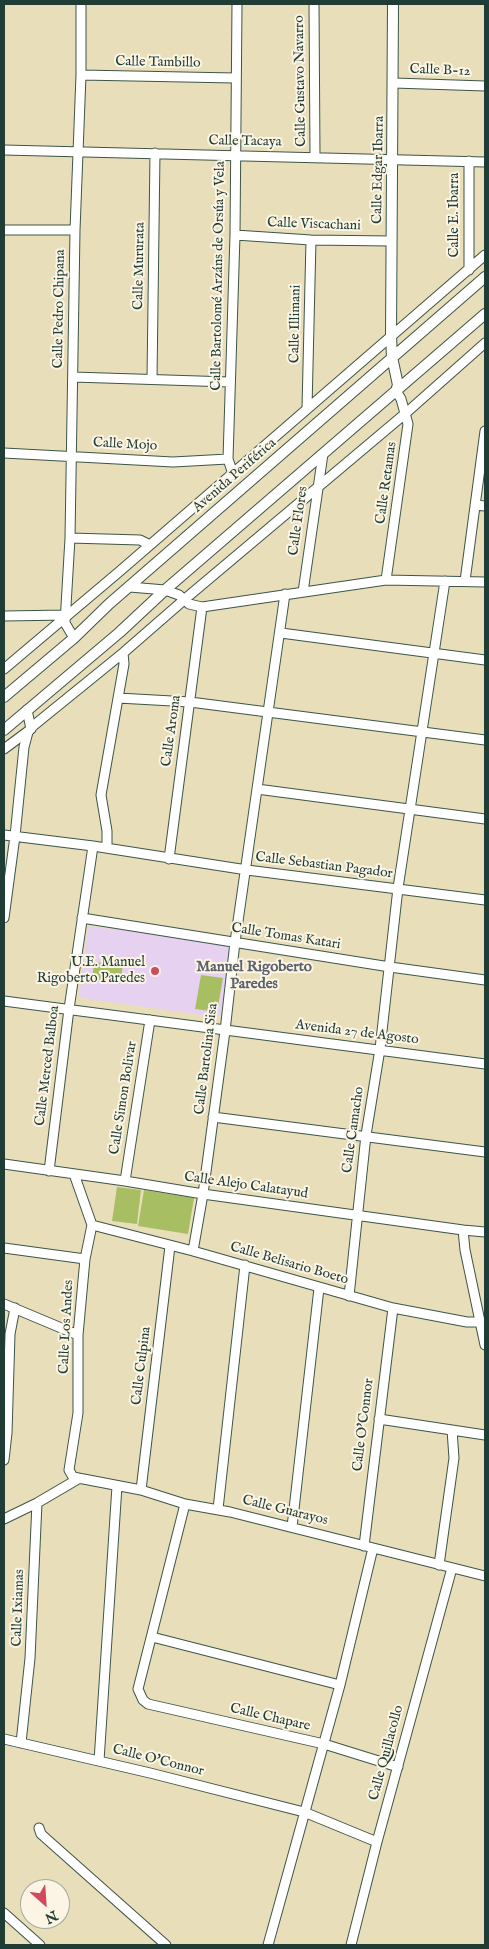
<!DOCTYPE html>
<meta charset="utf-8">
<style>
body{margin:0}
#map{position:relative;width:489px;height:1949px;overflow:hidden;background:#e8deb9;font-family:"IM FELL English",serif}
canvas{display:block}
.frame{position:absolute;inset:0;border:5px solid #1f3d34;pointer-events:none}
.north{position:absolute;left:20px;top:1879px;width:50px;height:50px;box-sizing:border-box;background:#fcf5e5;border:1px solid #a4ab9e;border-radius:50%;rotate:154deg;font-size:14px;font-weight:700;line-height:20px;text-align:center;color:#1f3d34}
.north::after{content:'';display:block;margin:auto;width:18px;height:22px;background:#d1495b;clip-path:polygon(50% 0,100% 100%,50% 72%,0 100%)}
</style>
<div id="map">
<canvas width="489" height="1949"></canvas>
<div class="frame"></div>
<div class="north">N</div>
</div>
<script>
const context = document.querySelector('canvas').getContext('2d');
context.lineJoin = 'round';
function fillPath(path, color) { context.fillStyle = color; context.fill(path, 'evenodd'); }
const toPath = rows => new Path2D(rows.map(r => 'M' + r).join(''));
function stroke(path, color, width, dash) { context.strokeStyle = color; context.lineWidth = width; context.lineCap = dash ? 'butt' : 'round'; context.setLineDash(dash || []); context.stroke(path); }
function drawText(font, color, halo, rows, align = 'center') {
  context.font = font + ' "IM FELL English",serif'; context.lineWidth = 4; context.setLineDash([]); context.textBaseline = 'middle'; context.strokeStyle = halo; context.fillStyle = color; for (const [text, x, y, turn = 0] of rows) {
    context.save(); context.translate(x, y); context.rotate((+turn || 0) * Math.PI / 180); context.textAlign = isNaN(turn) ? turn : align; if (halo) context.strokeText(text, 0, 0); context.fillText(text, 0, 0); context.restore();
  }
}
const built = toPath([
 [90,926,229,944,231,948,221,1014,216,1017,82,998,79,996,88,928]
]);
const green = toPath([
 [94,962,123,965,120,984,92,981],
 [201,975,223,978,217,1012,195,1009],
 [117,1187,141,1190,137,1224,112,1221],
 [144,1190,194,1198,188,1234,138,1226]
]);
const minor = toPath([
 [314,4,315,157],
 [81,75,235,78],
 [394,83,485,86],
 [4,150,485,162],
 [4,230,75,230],
 [235,235,311,240,391,241],
 [469,270,469,161],
 [73,377,230,382],
 [152,379,155,153],
 [307,408,311,240],
 [4,453,173,462,228,459,233,474],
 [228,459,235,235,237,4],
 [475,505,485,506],
 [70,538,140,540,150,545],
 [386,580,408,424,401,399,396,391],
 [465,581,485,431],
 [130,587,165,590,179,595,189,604,202,607,386,580,485,582],
 [303,592,323,454],
 [4,616,67,615],
 [281,633,485,660],
 [74,638,65,623,70,538,75,230,81,75,81,4],
 [4,669,120,571,485,255],
 [118,698,190,702,485,740],
 [4,749,31,729,27,710],
 [257,789,485,819],
 [4,835,93,846,247,870,485,900],
 [107,848,107,831,101,795,124,664,123,653],
 [169,859,202,607],
 [4,918,15,836,24,747,28,732,33,726,123,653,185,599,406,413,485,343],
 [82,918,390,967,485,980],
 [4,1001,485,1064],
 [213,1117,485,1152],
 [4,1164,125,1181,203,1194,463,1230,485,1232],
 [49,1171,69,1009,93,846],
 [74,1174,92,1225,85,1259,78,1335,78,1413,69,1470,73,1477,141,1490,185,1504,230,1512,485,1576],
 [125,1181,150,1020],
 [92,1225,193,1251,393,1308,467,1322,479,1322],
 [463,1230,465,1250,485,1345],
 [4,1248,85,1259],
 [193,1251,203,1194,225,1031,235,942,285,594],
 [349,1296,366,1135,380,1049,398,888,445,581],
 [4,1304,78,1335],
 [379,1419,485,1435],
 [4,1460,7,1433,10,1334,15,1308],
 [141,1490,170,1246],
 [185,1504,138,1689,143,1700,148,1704,324,1744,398,1767],
 [218,1509,245,1265],
 [4,1519,37,1503,78,1479],
 [292,1527,319,1288],
 [364,1546,393,1308],
 [439,1565,454,1458,452,1430],
 [152,1637,340,1685],
 [4,1739,150,1773,304,1812,377,1842],
 [21,1743,30,1658,37,1503],
 [99,1761,117,1486],
 [39,1828,41,1834,166,1945],
 [4,1913,40,1945],
 [268,1945,340,1685,373,1548],
 [351,1945,377,1842,452,1568]
]);
const tertiary = toPath([
 [393,4,391,336,392,357,398,385,396,391],
 [4,697,74,638,109,604,485,277],
 [4,730,120,632,165,590,485,314]
]);
const markers = [
 [155,971,5,"#d1495b"]
];
const streetNames = [
 ["Calle Tambillo",158,63,1],
 ["Calle B-12",440,71,2],
 ["Calle Gustavo Navarro",301,81,-91],
 ["Calle Tacaya",245,142,1],
 ["Calle Edgar Ibarra",379,170,-89],
 ["Calle E. Ibarra",455,215,-90],
 ["Calle Viscachani",314,225,2],
 ["Calle Mururata",140,266,-89],
 ["Calle Bartolomé Arzáns de Orsúa y Vela",219,276,-89],
 ["Calle Pedro Chipana",60,309,-89],
 ["Calle Illimani",296,324,-89],
 ["Calle Mojo",125,445,3],
 ["Avenida Periférica",235,476,-41],
 ["Calle Retamas",387,483,-82],
 ["Calle Flores",299,521,-82],
 ["Calle Aroma",172,731,-82],
 ["Calle Sebastian Pagador",324,866,7],
 ["Calle Tomas Katari",286,937,9],
 ["Avenida 27 de Agosto",357,1033,7],
 ["Calle Bartolina Sisa",207,1059,-83],
 ["Calle Merced Balboa",48,1066,-83],
 ["Calle Simon Bolivar",124,1098,-81],
 ["Calle Camacho",354,1130,-82],
 ["Calle Alejo Calatayud",246,1186,8],
 ["Calle Belisario Boeto",289,1264,16],
 ["Calle Los Andes",67,1327,-87],
 ["Calle Culpina",142,1366,-83],
 ["Calle O'Connor",364,1425,-83],
 ["Calle Guarayos",285,1511,14],
 ["Calle Ixiamas",19,1608,-88],
 ["Calle Chapare",270,1718,13],
 ["Calle Quillacollo",387,1753,-75],
 ["Calle O'Connor",158,1761,14]
];
const poiNames = [
 ["U.E. Manuel",145,963],
 ["Rigoberto Paredes",145,979]
];
const neighbourhoodNames = [
 ["Manuel Rigoberto",254,968],
 ["Paredes",254,985]
];
fillPath(built, '#e6d2f0');
fillPath(green, '#a8be63');
stroke(minor, '#3d5548', 11);
stroke(tertiary, '#3d5548', 12);
stroke(minor, '#fff', 9);
stroke(tertiary, '#fff', 10);
for (const [x, y, r, color] of markers) { const dot = new Path2D(); dot.arc(x, y, r, 0, 2 * Math.PI); context.fillStyle = color; context.fill(dot); stroke(dot, '#fcf5e5', 2); }
drawText('14px', '#1f3d34', '#fcf5e5', streetNames);
drawText('14px', '#1f3d34', '#fcf5e5', poiNames, 'right');
drawText('bold 15px', '#5b626a', '#fcf5e5', neighbourhoodNames);
</script>
